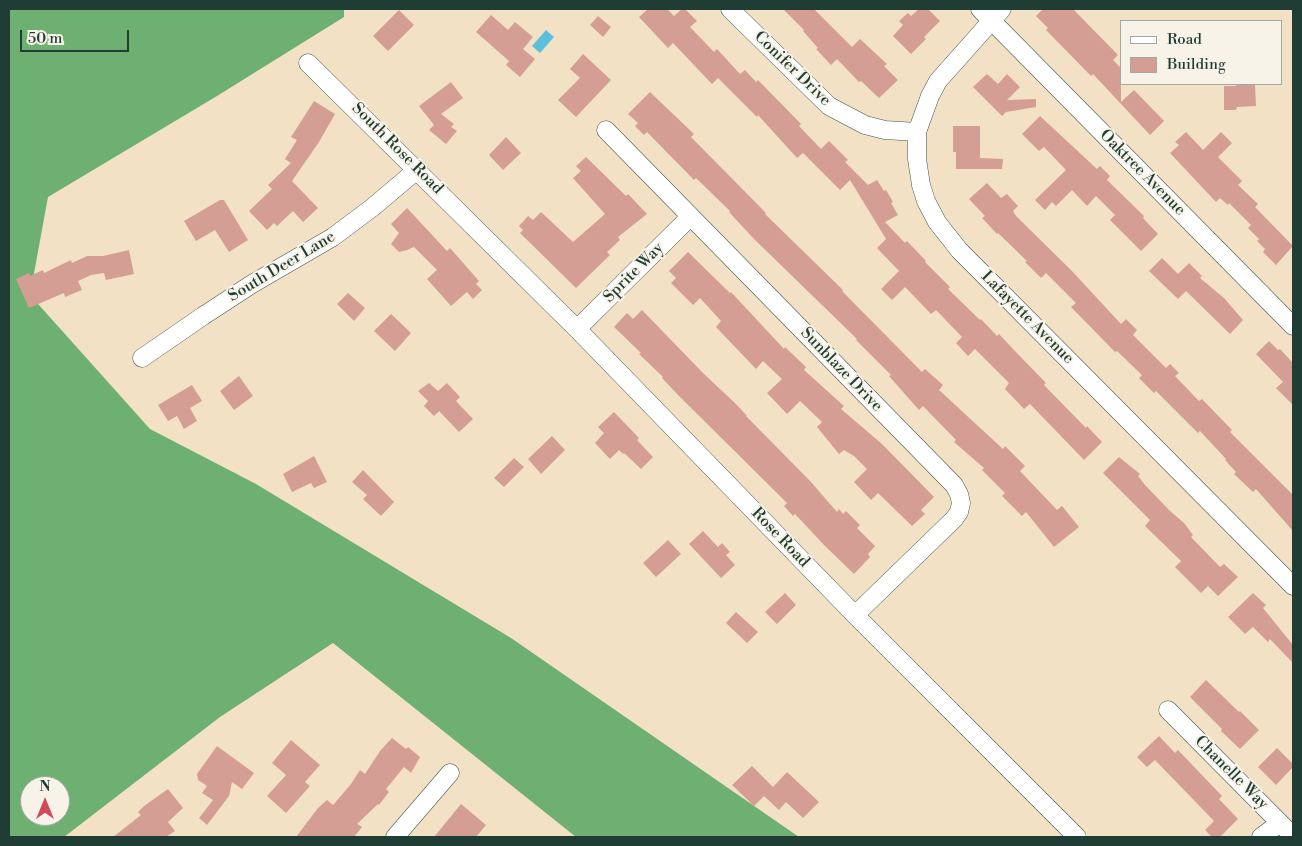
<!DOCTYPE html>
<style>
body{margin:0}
#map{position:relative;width:1302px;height:846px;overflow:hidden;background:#f3e1c6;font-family:"Libre Bodoni",serif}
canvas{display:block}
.frame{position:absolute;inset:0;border:10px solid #1f3d34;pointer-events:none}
.legend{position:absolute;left:1120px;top:20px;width:162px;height:65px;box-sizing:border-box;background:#f7f3e8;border:1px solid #a1aaa0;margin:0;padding:6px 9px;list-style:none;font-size:15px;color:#1f3d34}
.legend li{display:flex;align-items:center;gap:10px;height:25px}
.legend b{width:25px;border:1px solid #a1aaa0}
.north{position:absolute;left:20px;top:776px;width:50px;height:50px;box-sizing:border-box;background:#f7f3e8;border:1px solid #a1aaa0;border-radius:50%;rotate:0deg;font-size:14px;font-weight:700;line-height:20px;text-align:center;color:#1f3d34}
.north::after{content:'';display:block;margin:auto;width:18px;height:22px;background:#d1495b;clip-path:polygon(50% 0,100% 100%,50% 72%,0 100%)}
.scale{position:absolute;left:20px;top:30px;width:109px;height:22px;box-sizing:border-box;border:2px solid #1f3d34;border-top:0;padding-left:6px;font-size:15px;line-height:18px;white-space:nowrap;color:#1f3d34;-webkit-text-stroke:4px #f7f3e8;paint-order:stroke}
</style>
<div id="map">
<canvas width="1302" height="846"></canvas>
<div class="frame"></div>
<ul class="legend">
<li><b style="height:6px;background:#fff"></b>Road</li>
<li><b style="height:14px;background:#d49e95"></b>Building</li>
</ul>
<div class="north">N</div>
<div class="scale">50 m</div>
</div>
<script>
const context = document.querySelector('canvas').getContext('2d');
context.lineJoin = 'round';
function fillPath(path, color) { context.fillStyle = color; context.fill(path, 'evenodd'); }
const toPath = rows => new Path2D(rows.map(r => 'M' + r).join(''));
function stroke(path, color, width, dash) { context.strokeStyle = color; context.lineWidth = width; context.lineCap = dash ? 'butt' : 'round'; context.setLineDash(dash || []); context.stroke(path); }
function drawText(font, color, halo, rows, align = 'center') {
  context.font = font + ' "Libre Bodoni",serif'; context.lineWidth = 4; context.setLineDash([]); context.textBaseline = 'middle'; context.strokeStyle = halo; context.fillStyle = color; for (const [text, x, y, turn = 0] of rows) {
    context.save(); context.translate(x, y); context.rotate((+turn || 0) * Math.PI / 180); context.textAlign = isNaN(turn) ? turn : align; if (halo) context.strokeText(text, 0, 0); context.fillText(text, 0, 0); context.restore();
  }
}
const forest = toPath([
 [9,9,344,9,344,17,217,96,48,197,30,295,150,429,256,484,511,638,799,837,576,837,333,643,220,717,64,837,9,837],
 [30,786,60,786,60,816,30,816]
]);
const water = toPath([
 [546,30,554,37,540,53,532,46]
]);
const building = toPath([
 [648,9,667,9,674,16,682,9,685,9,697,21,690,27,714,52,717,49,740,74,745,70,756,82,758,80,801,124,799,126,821,149,829,141,848,160,845,162,868,185,877,180,884,191,886,190,893,202,891,203,898,215,885,222,905,243,907,241,926,261,925,262,950,287,948,289,980,320,981,319,997,336,999,334,1014,350,1046,383,1044,385,1086,428,1087,426,1102,442,1084,460,1030,404,1024,409,1005,389,1009,383,975,349,968,356,956,343,962,337,936,310,931,314,905,287,892,300,881,289,899,271,877,248,886,239,850,180,840,190,803,153,797,158,758,115,757,117,718,78,712,84,673,43,668,48,639,17],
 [783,9,814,9,852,47,860,39,887,64,884,66,898,80,879,98,861,81,859,82,837,59,831,65,816,49,818,48,803,31,804,30],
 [919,9,928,9,940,21,924,37,926,39,911,54,893,36,903,25,899,21,908,13,911,16],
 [1043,9,1073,9,1118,55,1113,60,1121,68,1121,102,1134,90,1164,121,1150,135,1093,74,1091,76,1046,30,1048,28,1036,16],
 [399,10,414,25,388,51,373,36],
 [491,15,508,30,515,22,533,37,523,49,535,59,520,77,506,65,509,61,476,32],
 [598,16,611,27,603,37,590,25],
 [583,54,611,80,576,117,558,100,580,78,570,69],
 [987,74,998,84,1007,74,1020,87,1007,100,1036,99,1036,107,1006,112,1002,116,973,87],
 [451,82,463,98,441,114,454,124,451,127,457,131,446,144,429,130,434,125,419,106],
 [1236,84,1255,84,1256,106,1237,107,1236,110,1224,110,1224,86,1236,86],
 [650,92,694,134,691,137,766,213,765,214,843,290,842,291,922,372,925,369,943,385,939,390,1003,449,1005,446,1025,466,1020,471,1057,510,1062,506,1079,527,1054,547,1026,512,1022,516,1002,496,1005,493,982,470,984,468,954,442,956,440,923,406,919,410,889,376,891,375,856,340,857,339,754,239,729,212,730,211,696,178,694,180,647,132,644,135,635,126,638,123,628,114],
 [314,101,335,114,319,142,292,181,318,208,303,222,293,211,277,226,274,223,267,230,249,211,272,189,268,185,291,163,285,159,297,140,291,137],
 [1040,116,1097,169,1100,166,1110,176,1107,180,1144,216,1143,218,1158,234,1141,251,1110,220,1115,215,1096,196,1087,206,1072,190,1056,206,1052,202,1045,210,1035,200,1066,170,1044,147,1039,151,1022,134],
 [953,126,980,126,980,158,1003,159,1002,169,956,169,956,152,953,152],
 [1186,132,1203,150,1221,132,1232,143,1218,157,1242,181,1238,185,1258,204,1255,207,1293,246,1276,265,1263,252,1265,249,1257,241,1259,239,1248,228,1251,225,1229,203,1228,205,1220,198,1216,202,1170,153,1179,145,1175,142],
 [506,137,521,153,503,170,489,155],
 [586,157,626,196,628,194,647,214,618,237,620,240,607,252,610,255,576,288,520,233,523,230,519,226,528,216,533,220,541,212,573,242,605,214,573,178,581,171,576,166],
 [987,183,1001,198,1007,194,1018,206,1013,211,1016,216,1071,270,1121,324,1126,319,1137,330,1133,335,1166,368,1170,364,1179,373,1175,376,1199,401,1202,399,1232,430,1230,432,1293,495,1293,531,1256,489,1253,492,1234,474,1236,472,1225,460,1226,459,1200,431,1198,433,1156,391,1154,393,1139,378,1142,375,1117,351,1115,352,1071,307,1076,303,1046,273,1041,278,1025,262,1027,261,998,233,997,234,982,218,985,216,969,199],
 [220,200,224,200,248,240,229,252,215,230,196,241,184,221],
 [407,208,447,251,450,248,479,281,476,284,482,290,473,299,467,292,451,306,427,279,437,270,414,247,407,250,399,252,391,244,399,233,391,224],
 [129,250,134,274,106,280,104,273,91,275,78,281,82,290,65,297,64,293,29,308,16,279,29,273,30,276,43,270,44,273,71,260,72,263,87,256,103,256],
 [688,252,730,293,731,292,784,349,785,347,806,367,804,370,844,406,841,409,882,444,934,497,921,510,925,514,912,526,878,493,871,500,854,482,867,469,854,456,844,450,839,454,817,427,822,422,800,401,787,414,767,393,782,379,763,361,756,369,716,327,721,321,700,298,693,305,671,283,676,278,669,271],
 [1162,258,1178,274,1189,263,1202,276,1200,278,1224,298,1243,320,1230,334,1186,291,1178,299,1149,271],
 [348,293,365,308,354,321,337,304],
 [642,310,704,374,736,404,747,416,746,416,811,482,837,512,839,509,843,514,846,511,860,525,857,528,875,546,868,554,870,557,854,574,824,545,795,514,793,516,784,506,787,503,678,395,662,378,663,377,639,354,641,353,614,327,627,313,633,319],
 [391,314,411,333,395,351,374,331],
 [1269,341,1278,350,1280,349,1293,363,1293,405,1276,388,1283,382,1256,354],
 [239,376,253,396,234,410,220,391],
 [429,383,438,391,447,383,460,397,456,401,473,419,459,432,439,411,434,416,424,406,428,401,418,391],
 [192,385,202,401,190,408,197,421,184,429,177,416,168,421,158,405],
 [614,412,639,438,637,440,653,457,641,469,624,453,623,454,619,450,610,459,595,443,604,433,598,427],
 [552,436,565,450,541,474,528,459],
 [314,456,327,482,314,488,311,483,292,492,283,474],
 [1119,457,1140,474,1138,476,1145,485,1170,511,1184,523,1193,535,1191,537,1220,567,1224,564,1238,577,1218,596,1208,586,1201,593,1175,567,1181,561,1145,526,1150,520,1103,473],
 [514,458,524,467,504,487,494,478],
 [363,470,394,502,381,516,363,499,367,495,352,482],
 [703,531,718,547,722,543,730,552,726,555,735,565,721,578,689,544],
 [668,540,681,554,656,577,643,563],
 [785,593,796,605,777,624,765,612],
 [1253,593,1266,605,1263,608,1293,645,1293,663,1270,639,1268,642,1253,627,1245,634,1228,617],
 [736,612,758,632,747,643,726,623],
 [1206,680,1239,712,1240,711,1259,730,1240,749,1221,731,1222,729,1190,697],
 [1159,736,1175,753,1178,750,1222,796,1219,799,1238,819,1220,837,1212,837,1205,830,1214,821,1155,760,1147,767,1137,757],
 [392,738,406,749,408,747,420,757,411,773,404,767,386,789,389,792,379,805,378,804,357,824,362,827,354,837,296,837,318,808,327,800,333,805,351,784,360,770,365,774,380,751],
 [291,740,320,765,305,782,310,786,286,813,267,796,286,775,272,763],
 [217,746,254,773,242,789,232,782,229,796,207,825,199,818,213,800,202,793,207,786,198,780,197,774],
 [1277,748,1293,764,1293,767,1276,785,1258,767],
 [752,766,773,787,787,772,819,802,803,818,786,802,779,810,764,796,754,806,732,785],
 [168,789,183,808,168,822,175,831,166,837,113,837,141,815,138,812,144,806],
 [461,804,486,825,476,837,434,837]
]);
const minor = toPath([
 [730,9,829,106,865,125,885,130,917,132],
 [980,9,1293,326],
 [1002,9,938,81,930,96,917,132,917,159,921,185,926,201,937,222,959,250,1293,586],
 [308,63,577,329,855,615,1077,837],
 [606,130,954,485,959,494,961,503,959,512,954,519,855,615],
 [577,329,690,217],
 [142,358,203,316,252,284,333,237,373,207,418,169],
 [1168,710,1293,836],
 [395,837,450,773],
 [1261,837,1280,823]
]);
const streetNames = [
 ["Conifer Drive",792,69,44],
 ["South Rose Road",397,149,45],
 ["Oaktree Avenue",1142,173,45],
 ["South Deer Lane",282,267,-31],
 ["Sprite Way",634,273,-45],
 ["Lafayette Avenue",1027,318,45],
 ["Sunblaze Drive",841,370,46],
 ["Rose Road",780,538,46],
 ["Chanelle Way",1231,773,45]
];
fillPath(forest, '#6eaf72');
fillPath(water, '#5dc0db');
fillPath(building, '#d49e95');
stroke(minor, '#3f564a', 19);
stroke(minor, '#fff', 18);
drawText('16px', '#1f3d34', '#f7f3e8', streetNames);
</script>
